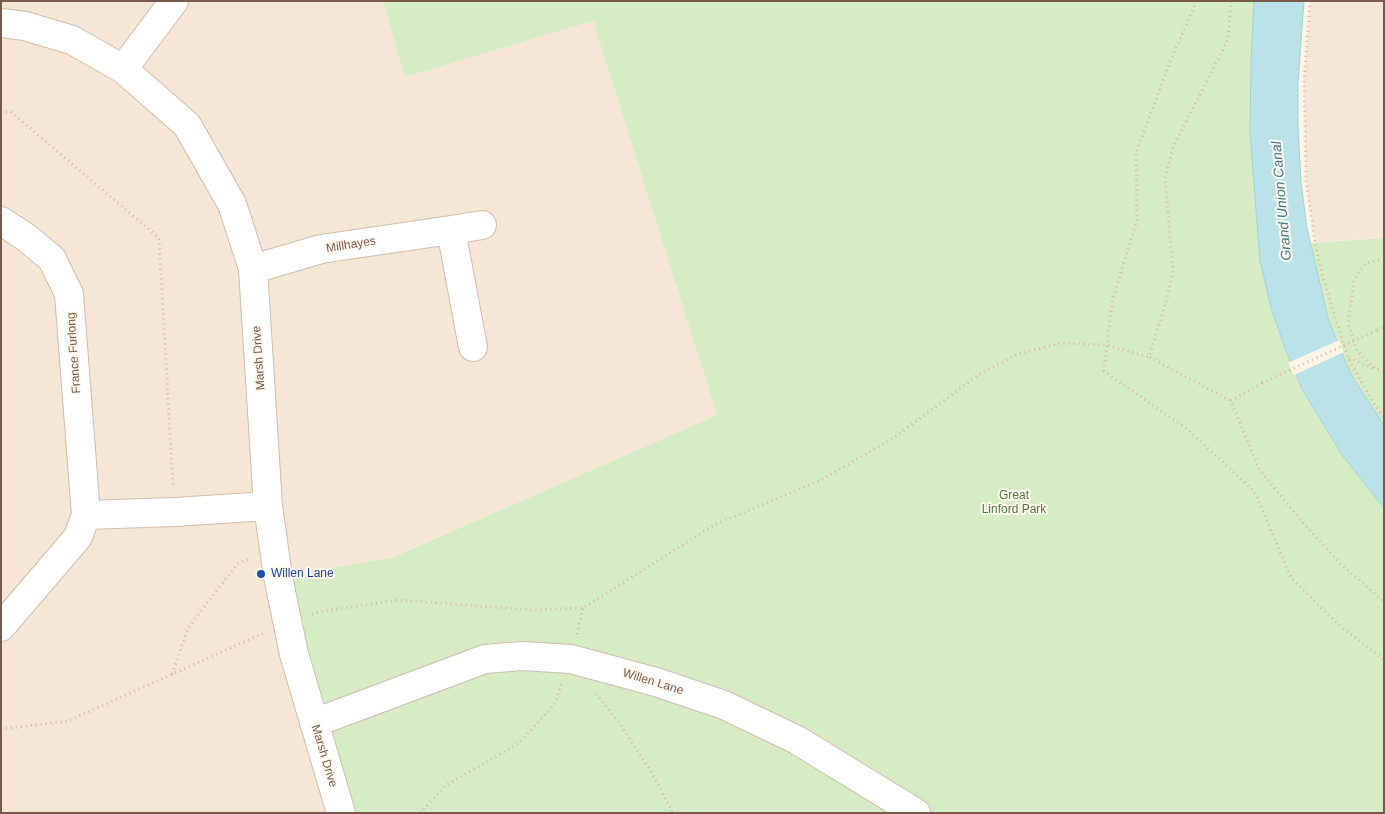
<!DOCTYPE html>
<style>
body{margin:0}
#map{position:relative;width:1385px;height:814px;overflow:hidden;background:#fdf5e8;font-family:Arial,sans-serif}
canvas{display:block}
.frame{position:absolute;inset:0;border:2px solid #795a4a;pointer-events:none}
</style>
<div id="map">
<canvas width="1385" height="814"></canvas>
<div class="frame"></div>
</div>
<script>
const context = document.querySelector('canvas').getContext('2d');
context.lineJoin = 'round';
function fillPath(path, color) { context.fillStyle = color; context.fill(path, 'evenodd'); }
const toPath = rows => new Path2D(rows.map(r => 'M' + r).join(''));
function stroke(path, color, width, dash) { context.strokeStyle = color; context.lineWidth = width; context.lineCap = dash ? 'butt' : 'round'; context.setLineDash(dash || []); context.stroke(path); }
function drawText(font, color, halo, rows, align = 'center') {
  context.font = font + ' Arial,sans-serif'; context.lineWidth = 4; context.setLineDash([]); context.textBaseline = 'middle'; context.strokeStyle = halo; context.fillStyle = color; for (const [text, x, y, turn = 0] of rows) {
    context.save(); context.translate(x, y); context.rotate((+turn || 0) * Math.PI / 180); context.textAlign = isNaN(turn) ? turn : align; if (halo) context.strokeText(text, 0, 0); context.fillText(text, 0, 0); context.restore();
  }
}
const residential = toPath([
 [1,1,383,1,405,77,593,21,717,415,392,557,278,577,341,813,1,813],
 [1310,1,1384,1,1384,238,1315,242,1306,181,1305,127,1304,81]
]);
const green = toPath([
 [383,1,1254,1,1251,63,1250,132,1260,261,1272,310,1285,348,1302,389,1342,455,1384,508,1384,813,341,813,278,577,393,557,717,415,593,21,405,77],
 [1384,238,1384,425,1353,378,1345,361,1328,318,1310,243]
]);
const water = toPath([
 [1254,1,1304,1,1298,83,1298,127,1301,182,1307,228,1328,318,1345,361,1353,378,1384,425,1384,508,1342,455,1302,389,1285,348,1272,311,1260,261,1250,132,1251,63,1254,1]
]);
const pier = toPath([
 [1339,340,1344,352,1294,375,1288,363]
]);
const path = toPath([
 [1195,1,1195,5,1170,62,1136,153,1137,220,1112,302,1104,371,1187,429,1255,492,1291,578,1340,626,1384,660],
 [1231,1,1228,40,1174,145,1165,178,1173,271,1167,298,1149,357,1231,401,1259,469,1304,524,1340,563,1384,602],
 [1310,1,1304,81,1305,127,1306,181,1315,242,1322,275,1348,358,1373,402,1384,418],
 [1,112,11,112,159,238,173,487],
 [1384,260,1377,260,1365,264,1358,273,1354,281,1348,324,1357,351,1376,369,1384,371],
 [1377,330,1384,327],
 [1349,358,1373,368],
 [1231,401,1262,383],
 [312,614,318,612,397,600,533,610,583,608,714,525,821,480,895,437,978,375,1018,354,1061,343,1107,345,1149,357],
 [577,634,583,608],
 [172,674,188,628,237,564,251,558],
 [596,694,618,721,652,773,673,813],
 [1,729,68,721,264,633],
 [420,813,445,786,519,743,554,705,562,683]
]);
const minor = toPath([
 [1,23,25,26,72,40,123,69,187,125,232,204,253,269,268,506,278,577],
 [123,69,174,1],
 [1,221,27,238,52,259,69,294,86,515,175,512,268,506],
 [451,230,482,225],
 [253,269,321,249,451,230,473,347],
 [1,627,78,537,86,515],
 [294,654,341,813],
 [314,723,485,659,522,656,571,659,656,682,724,705,797,740,916,813]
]);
const pathBridge = toPath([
 [1262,383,1377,330]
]);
const minorBridge = toPath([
 [278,577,294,654]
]);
const markers = [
 [261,574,5,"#1a4fb4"]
];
const streetNames = [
 ["Millhayes",351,245,-9],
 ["France Furlong",74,353,-94],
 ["Marsh Drive",259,358,-94],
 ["Willen Lane",653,682,17],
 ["Marsh Drive",324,756,73]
];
const parkNames = [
 ["Great",1014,496],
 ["Linford Park",1014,510]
];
const transitNames = [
 ["Willen Lane",271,574]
];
const waterNames = [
 ["Grand Union Canal",1282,201,-95]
];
fillPath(residential, '#f5e6d6');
fillPath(green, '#d5ecc5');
fillPath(water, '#bbe2e8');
stroke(water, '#a1d2da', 1);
fillPath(pier, '#fdf5e8');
stroke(minor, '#d0bcac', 30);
stroke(path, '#d9b6a1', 3, [1, 4]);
stroke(minor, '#fff', 28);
stroke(minorBridge, '#d0bcac', 30, []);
stroke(pathBridge, '#d9b6a1', 3, [1, 4]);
stroke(minorBridge, '#fff', 28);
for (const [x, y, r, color] of markers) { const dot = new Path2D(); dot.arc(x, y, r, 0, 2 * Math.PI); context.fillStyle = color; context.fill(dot); stroke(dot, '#fff8ef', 2); }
drawText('12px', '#795a4a', '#fff8ef', streetNames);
drawText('12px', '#51793f', '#fff8ef', parkNames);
drawText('12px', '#164399', '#fff8ef', transitNames, 'left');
drawText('italic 14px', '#3f7b85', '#fff8ef', waterNames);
</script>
